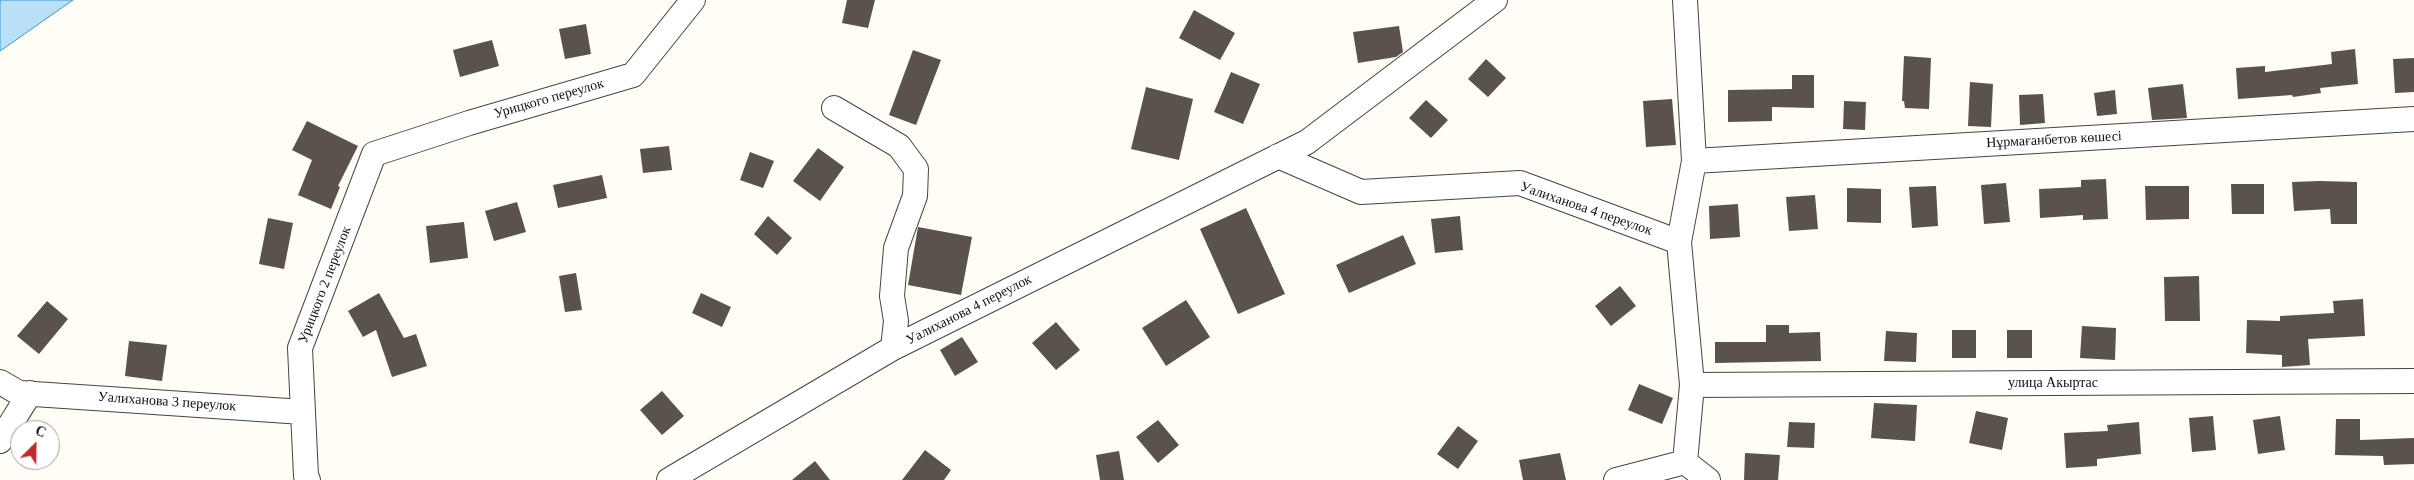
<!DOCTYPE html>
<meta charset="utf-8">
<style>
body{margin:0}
#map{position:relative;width:2414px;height:480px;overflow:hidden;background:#fffdf5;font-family:"Times New Roman",serif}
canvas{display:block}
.north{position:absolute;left:10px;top:420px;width:50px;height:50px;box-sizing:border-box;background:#fff;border:1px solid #a0a0a0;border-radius:50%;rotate:23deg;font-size:14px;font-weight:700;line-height:20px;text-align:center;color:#111}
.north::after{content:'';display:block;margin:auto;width:18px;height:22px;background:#c4262e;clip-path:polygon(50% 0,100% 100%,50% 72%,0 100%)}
</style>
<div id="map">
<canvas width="2414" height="480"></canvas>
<div class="north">С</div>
</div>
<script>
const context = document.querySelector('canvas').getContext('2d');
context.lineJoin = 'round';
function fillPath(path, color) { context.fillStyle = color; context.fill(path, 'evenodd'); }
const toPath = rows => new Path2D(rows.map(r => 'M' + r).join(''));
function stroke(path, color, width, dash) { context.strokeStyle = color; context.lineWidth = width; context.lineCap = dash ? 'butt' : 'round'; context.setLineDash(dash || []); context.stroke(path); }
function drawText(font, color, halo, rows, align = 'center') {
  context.font = font + ' "Times New Roman",serif'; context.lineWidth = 5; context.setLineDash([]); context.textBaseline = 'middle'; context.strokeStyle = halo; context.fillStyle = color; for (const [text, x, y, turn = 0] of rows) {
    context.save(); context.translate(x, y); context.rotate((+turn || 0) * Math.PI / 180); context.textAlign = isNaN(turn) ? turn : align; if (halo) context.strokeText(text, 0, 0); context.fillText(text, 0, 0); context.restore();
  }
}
const water = toPath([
 [0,0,73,0,0,51,0,0]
]);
const building = toPath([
 [847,0,875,0,868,28,842,23],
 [1194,10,1235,33,1220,60,1179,38],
 [586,24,591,54,565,59,559,29],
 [1399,26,1403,52,1396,57,1358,63,1353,32],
 [492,40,499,66,460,77,453,50],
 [2355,49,2358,84,2320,88,2321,93,2293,97,2292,95,2238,99,2236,68,2265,66,2265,72,2332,64,2331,52],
 [913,50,941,60,916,125,889,115],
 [1904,56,1931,58,1929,109,1905,108,1904,101,1902,101],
 [2414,58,2414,92,2395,93,2393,59],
 [1486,59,1506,78,1488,97,1468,79],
 [1231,72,1260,84,1243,124,1214,112],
 [1792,75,1814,75,1814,108,1772,107,1772,121,1728,122,1728,90,1792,89],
 [1970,82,1993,84,1991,127,1968,126],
 [2183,84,2187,118,2152,120,2148,88],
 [1146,87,1193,99,1179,160,1131,149],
 [2115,90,2117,114,2097,116,2094,93],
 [2043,94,2045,123,2020,125,2019,95],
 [1672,99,1676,145,1646,147,1643,101],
 [1426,100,1448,120,1431,138,1409,118],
 [1844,101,1866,102,1865,130,1843,129],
 [307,121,358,146,338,186,340,187,331,209,298,195,312,160,292,150],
 [669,146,672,170,643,173,640,149],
 [818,148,844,167,820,201,793,181],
 [750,152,774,161,763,188,740,180],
 [602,175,607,198,558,208,553,185],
 [2106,179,2108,219,2083,220,2083,215,2040,218,2039,189,2081,187,2081,180],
 [2319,181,2357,182,2357,224,2331,224,2330,209,2294,211,2292,182],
 [2006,183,2010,222,1984,224,1981,185],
 [2231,184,2264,184,2264,214,2232,214],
 [1936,186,1938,226,1912,228,1909,187],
 [2145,186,2189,186,2189,219,2146,220],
 [1847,188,1881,189,1881,223,1847,222],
 [1815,195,1818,229,1789,231,1786,197],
 [517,202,526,232,494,241,485,211],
 [1738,204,1740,237,1710,239,1709,206],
 [1246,208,1285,294,1238,314,1200,229],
 [768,216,792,238,777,255,754,234],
 [1460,216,1463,250,1435,253,1431,219],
 [268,218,293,223,284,269,259,264],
 [464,222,468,258,430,263,426,226],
 [918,227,972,237,961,295,908,285],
 [1403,235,1416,264,1349,293,1336,265],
 [576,273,582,310,565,312,559,276],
 [2199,276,2200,321,2165,321,2164,277],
 [1620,286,1636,306,1611,326,1595,306],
 [379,293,404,338,416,334,427,366,392,377,376,330,363,337,348,311],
 [701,293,731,307,722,327,692,313],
 [2363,299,2365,336,2308,339,2310,365,2282,367,2282,355,2246,353,2247,320,2280,321,2280,316,2334,313,2333,301],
 [1186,300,1210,337,1166,366,1142,328],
 [47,301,68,319,39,354,17,336],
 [1056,322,1080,350,1056,370,1032,343],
 [1766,325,1789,325,1789,333,1820,332,1821,361,1715,363,1715,342,1766,342],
 [2082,326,2116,328,2115,360,2080,358],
 [1952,330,1976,330,1976,358,1952,358],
 [2007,330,2032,330,2032,358,2007,358],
 [1886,331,1917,333,1916,362,1884,361],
 [962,337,978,362,955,376,940,350],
 [129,341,167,345,162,381,125,376],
 [1639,384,1673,398,1662,424,1628,410],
 [662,391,684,416,662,435,640,410],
 [1874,403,1917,405,1915,441,1871,438],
 [1976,411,2008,418,2002,450,1969,443],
 [2213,416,2216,450,2192,452,2189,418],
 [2280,416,2285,450,2258,454,2253,420],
 [2336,419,2360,419,2360,440,2414,438,2414,464,2384,465,2383,456,2335,455],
 [1158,420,1179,445,1158,463,1136,437],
 [1789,422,1815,423,1814,448,1787,447],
 [2139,422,2141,454,2097,459,2097,466,2066,468,2064,433,2108,431,2107,425],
 [1458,426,1478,441,1458,469,1437,454],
 [925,450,951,470,944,480,902,480],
 [1119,451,1124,480,1100,480,1096,455],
 [1560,453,1566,480,1523,480,1519,460],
 [1745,453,1780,455,1778,480,1744,480],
 [815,461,830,480,792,480]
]);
const minor = toPath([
 [834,108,899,146,916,169,915,196,896,248,892,296,896,321,893,348],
 [1278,156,1361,192,1520,183,1679,242,1692,385,1685,462],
 [1694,161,2414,119],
 [1679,242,1694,161,1685,0],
 [0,382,19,393,303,412],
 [1692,385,2414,381],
 [0,441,30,393],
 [308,480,306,476,300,348,374,154,469,123,633,75,693,0],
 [669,480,893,348,1307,142,1495,0],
 [1616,480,1685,462,1708,480]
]);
const streetNames = [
 ["Урицкого переулок",549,99,-16],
 ["Нұрмағанбетов көшесі",2054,140,-3],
 ["Уалиханова 4 переулок",1586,209,19],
 ["Урицкого 2 переулок",325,285,-69],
 ["Уалиханова 4 переулок",969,310,-27],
 ["улица Акыртас",2053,383],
 ["Уалиханова 3 переулок",167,402,4]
];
fillPath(water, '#b9e0f7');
stroke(water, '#3f96cf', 1);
fillPath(building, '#5a524d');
stroke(minor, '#444', 26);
stroke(minor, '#fff', 24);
drawText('14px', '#111', '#fff', streetNames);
</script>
